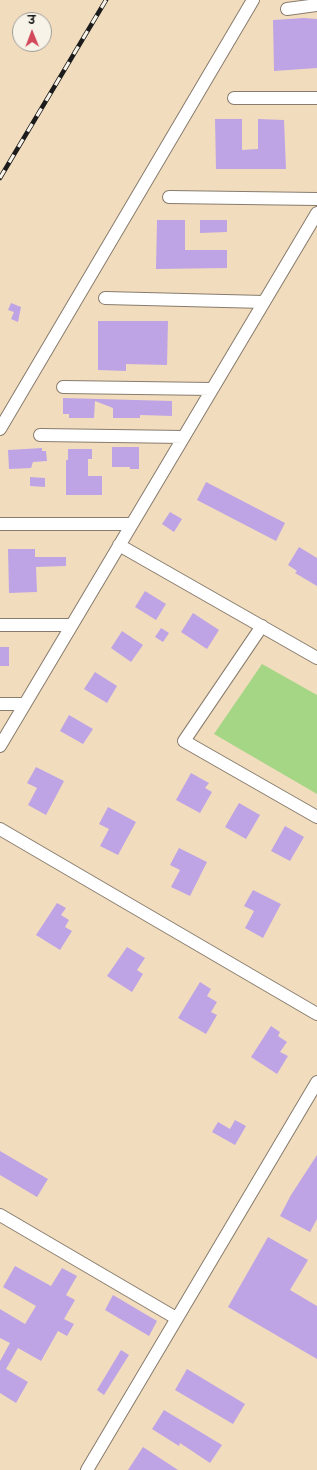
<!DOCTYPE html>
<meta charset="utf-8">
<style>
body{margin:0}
#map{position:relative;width:317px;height:1470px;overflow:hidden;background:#f2dcbe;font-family:Sriracha,"Playpen Sans Deva",sans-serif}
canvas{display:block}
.north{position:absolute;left:12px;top:12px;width:40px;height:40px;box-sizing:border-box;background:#f7f3e8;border:1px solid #9f9d96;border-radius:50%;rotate:359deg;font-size:11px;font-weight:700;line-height:16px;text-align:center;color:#1c1c1c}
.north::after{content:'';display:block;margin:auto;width:14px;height:18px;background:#d1495b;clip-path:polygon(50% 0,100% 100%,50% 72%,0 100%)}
</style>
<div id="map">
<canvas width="317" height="1470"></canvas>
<div class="north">उ</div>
</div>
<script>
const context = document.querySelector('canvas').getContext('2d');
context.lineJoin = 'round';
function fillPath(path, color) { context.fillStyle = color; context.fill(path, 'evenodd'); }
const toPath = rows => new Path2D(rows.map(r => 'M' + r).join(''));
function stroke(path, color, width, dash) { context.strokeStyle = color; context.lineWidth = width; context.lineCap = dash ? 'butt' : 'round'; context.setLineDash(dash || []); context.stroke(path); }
const green = toPath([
 [262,664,317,695,317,794,214,734]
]);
const building = toPath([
 [304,18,317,19,317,68,274,71,273,20],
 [215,119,242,119,242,150,258,149,258,119,284,120,286,169,216,169],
 [157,220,185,220,185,250,227,250,227,268,156,269],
 [200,220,227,220,227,232,200,233],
 [11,303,21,307,18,322,11,319,14,312,8,310],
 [98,321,168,321,167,365,126,364,126,371,98,370],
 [63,398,172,401,172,416,140,415,140,418,113,418,113,408,95,401,94,418,69,418,69,414,63,414],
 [112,447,139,447,139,469,130,469,130,467,112,467],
 [42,448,42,451,46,451,47,461,33,462,31,468,9,469,8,450],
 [68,449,92,449,92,459,88,459,88,476,102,476,102,495,66,495,66,460,68,460],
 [30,477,45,478,45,487,30,486],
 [206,482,285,523,276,541,197,500],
 [170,512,182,519,174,532,162,524],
 [299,547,317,558,317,586,295,573,297,571,288,565],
 [8,549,35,549,35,557,66,557,66,566,36,567,37,592,9,593],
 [145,591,166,604,156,620,135,607],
 [193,613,219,630,207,649,181,632],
 [161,628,169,633,163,642,155,637],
 [122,631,143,645,131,662,111,648],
 [0,647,9,647,9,666,0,666],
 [95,672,117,686,107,703,84,689],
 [69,715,93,729,83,744,60,731],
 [36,767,64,781,46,815,28,805,37,788,27,783],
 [191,773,209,783,205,788,212,792,200,813,176,800],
 [239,803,260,815,246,839,225,827],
 [108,807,136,822,118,855,100,846,109,829,99,824],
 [285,826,304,837,290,861,271,851],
 [179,848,207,862,190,896,171,887,180,870,170,865],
 [253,890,281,904,263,938,245,928,254,911,244,906],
 [57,903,66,908,61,915,69,920,65,927,72,931,60,950,36,935],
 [127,947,145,958,137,970,143,974,132,992,107,976],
 [200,982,211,989,207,996,217,1002,211,1012,217,1015,206,1034,178,1018],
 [271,1026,280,1032,278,1036,287,1042,280,1052,288,1056,277,1074,251,1057],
 [235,1120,246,1126,235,1145,212,1132,218,1122,230,1129],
 [0,1151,48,1179,37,1197,0,1175],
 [317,1155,317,1219,310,1232,280,1216,291,1195],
 [268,1237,308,1260,290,1290,317,1306,317,1359,228,1307],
 [15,1266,51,1286,62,1268,77,1276,66,1295,75,1300,64,1319,74,1324,67,1336,58,1331,41,1361,18,1348,6,1369,28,1382,16,1403,0,1393,0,1361,10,1343,0,1338,0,1309,25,1324,36,1306,3,1287],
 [113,1295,157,1321,149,1336,105,1310],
 [121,1350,129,1355,104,1395,97,1390],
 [187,1369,245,1404,233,1424,175,1390],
 [164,1410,222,1445,210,1463,180,1443,179,1446,152,1429],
 [143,1447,178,1470,128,1470]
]);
const minor = toPath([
 [287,9,317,5],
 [234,98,317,98],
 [169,197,317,199],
 [105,298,264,302],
 [63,387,212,389],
 [0,429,253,0],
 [40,435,184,437],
 [0,524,131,524],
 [119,545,317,658],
 [0,625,72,625],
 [262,626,184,741,317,817],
 [0,704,25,704],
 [0,746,317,213],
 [0,829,317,1014],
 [0,1215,176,1318],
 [87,1470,317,1082]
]);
const rail = toPath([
 [0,178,106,0]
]);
fillPath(green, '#a4d685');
fillPath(building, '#bea4e5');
stroke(minor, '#877c6d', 14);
stroke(minor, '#fff', 12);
stroke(rail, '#1c1c1c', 4.5);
stroke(rail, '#f7f3e8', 3, [9]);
</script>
